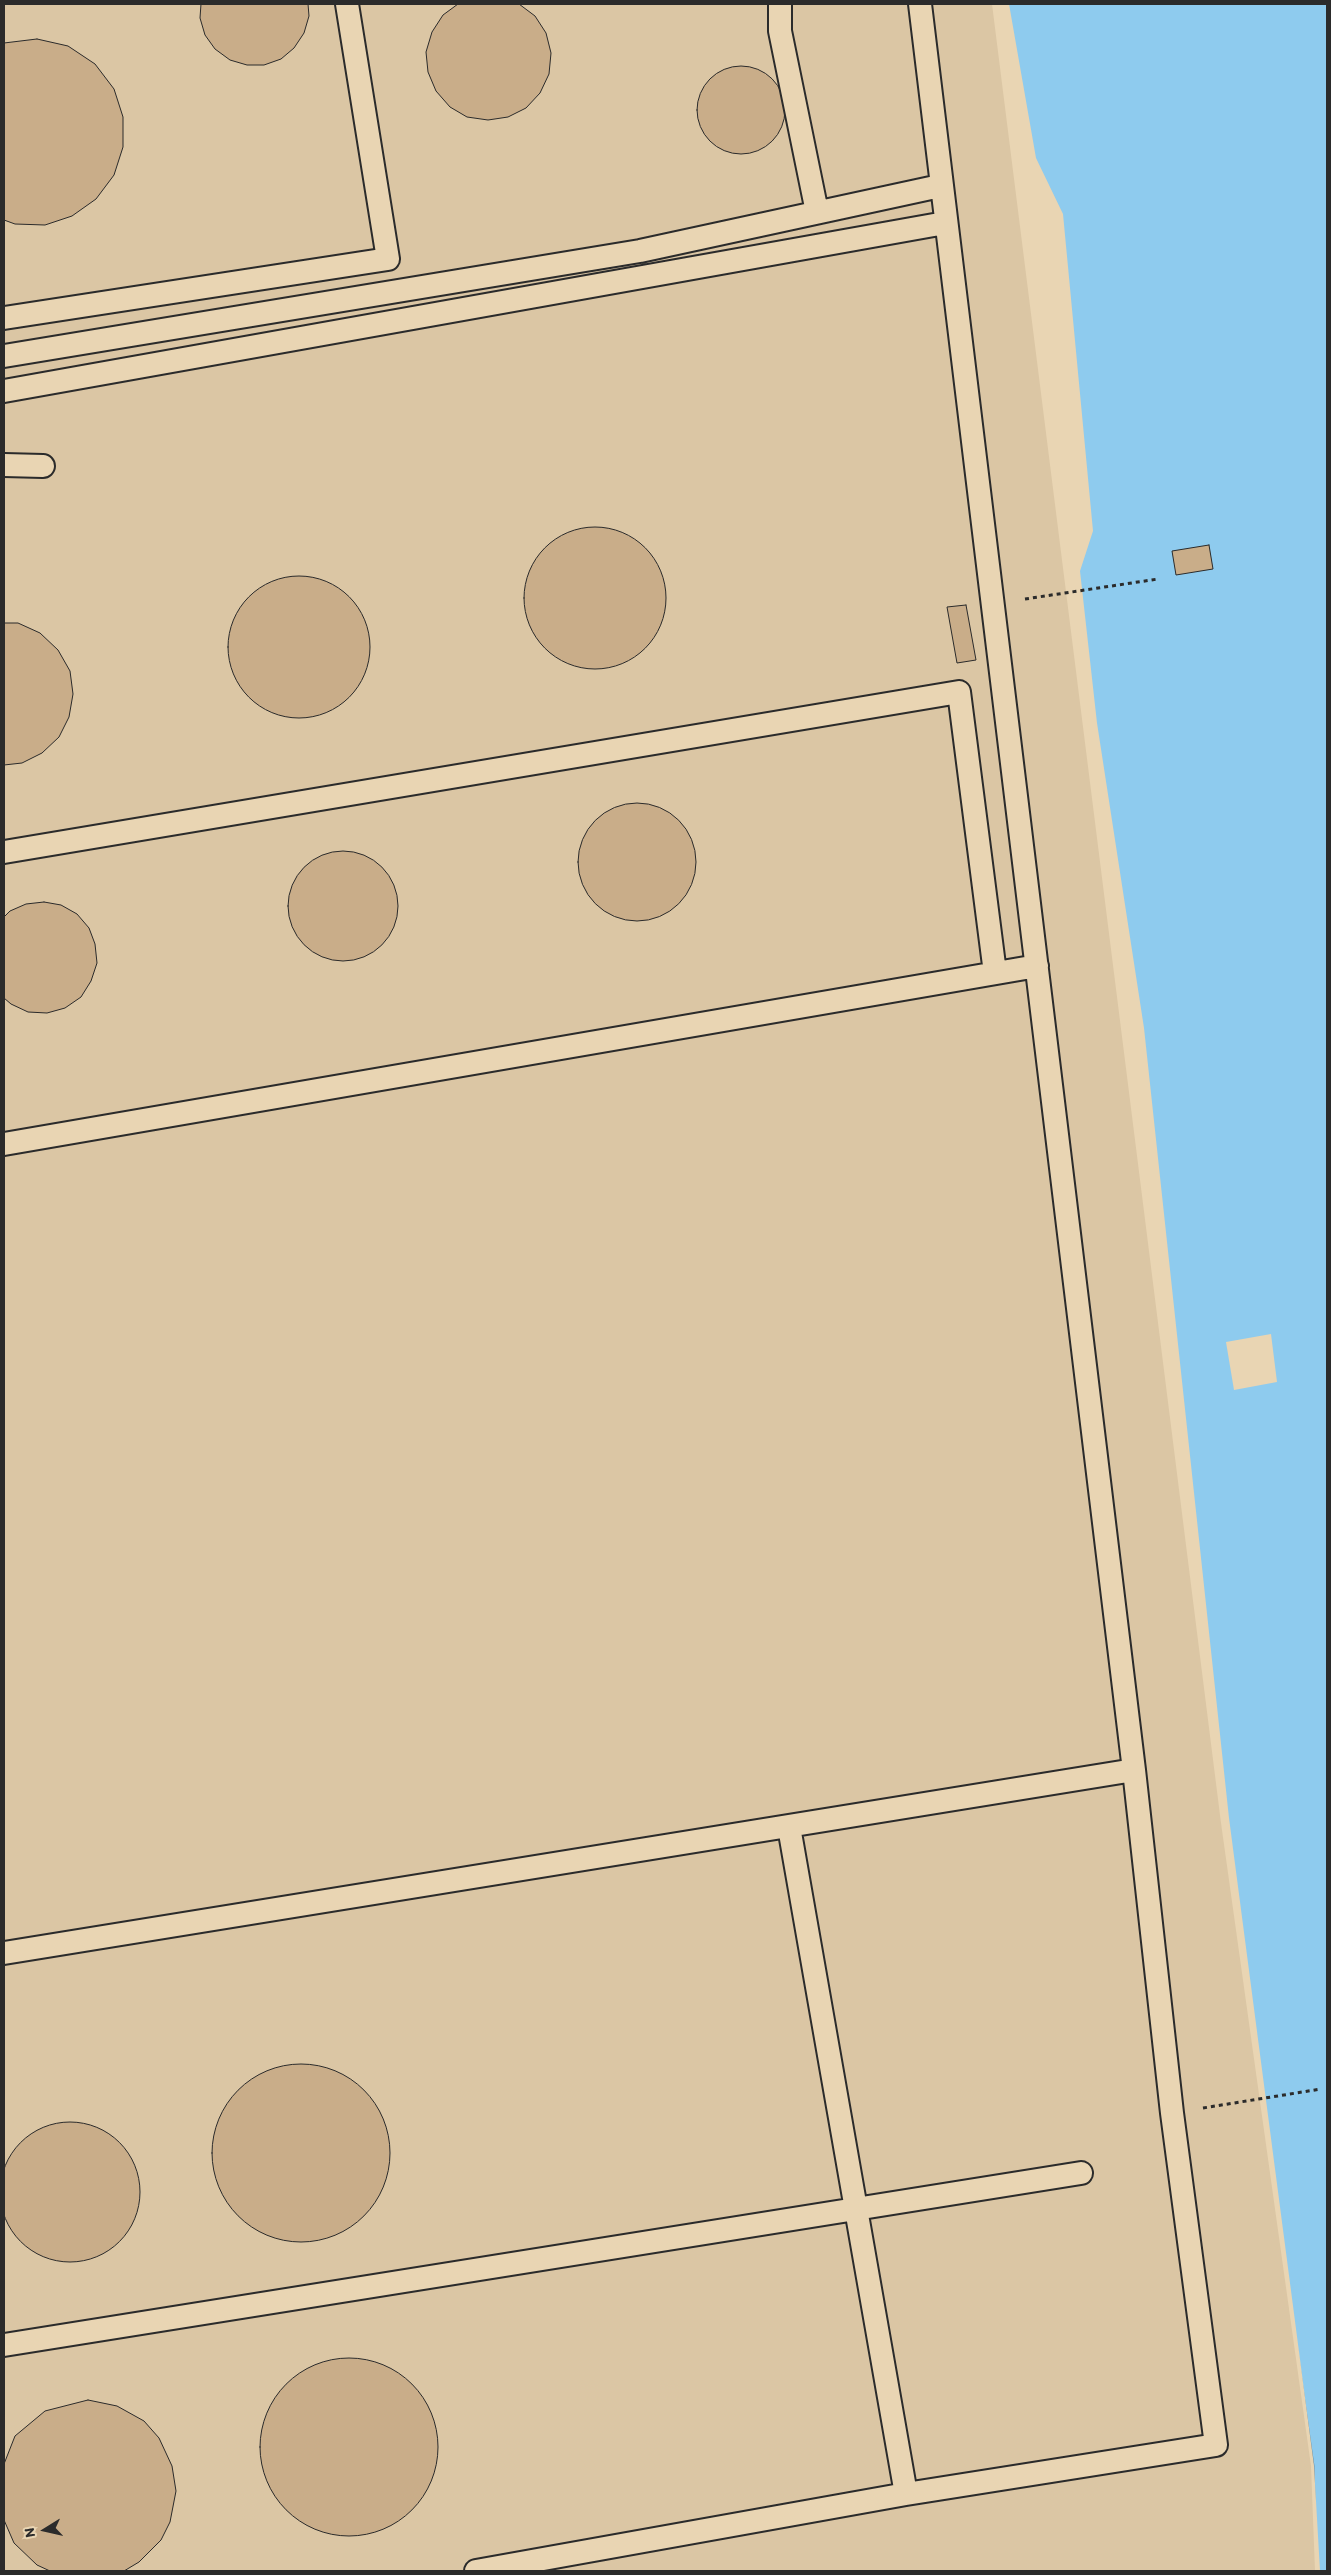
<!DOCTYPE html>
<style>
body{margin:0}
#map{position:relative;width:1331px;height:2575px;overflow:hidden;background:#e9d5b3;font-family:Itim,sans-serif}
canvas{display:block}
.frame{position:absolute;inset:0;border:5px solid #2b2b2b;pointer-events:none}
.north{position:absolute;left:20px;top:2505px;width:50px;height:50px;-webkit-text-stroke:4px #e9d5b3;paint-order:stroke;rotate:260deg;font-size:14px;font-weight:700;line-height:20px;text-align:center;color:#2b2b2b}
.north::after{content:'';display:block;margin:auto;width:18px;height:22px;background:#2b2b2b;clip-path:polygon(50% 0,100% 100%,50% 72%,0 100%)}
</style>
<div id="map">
<canvas width="1331" height="2575"></canvas>
<div class="frame"></div>
<div class="north">N</div>
</div>
<script>
const context = document.querySelector('canvas').getContext('2d');
context.lineJoin = 'round';
function fillPath(path, color) { context.fillStyle = color; context.fill(path, 'evenodd'); }
const toPath = rows => new Path2D(rows.map(r => 'M' + r).join(''));
function stroke(path, color, width, dash) { context.strokeStyle = color; context.lineWidth = width; context.lineCap = dash ? 'butt' : 'round'; context.setLineDash(dash || []); context.stroke(path); }
const built = toPath([
 [4,4,994,4,1314,2466,1317,2571,4,2571]
]);
const water = toPath([
 [994,4,1327,4,1327,2571,1317,2571,1314,2466,1223,1822,994,4]
]);
const pier = toPath([
 [992,4,1009,4,1036,158,1063,214,1093,531,1080,571,1097,723,1144,1028,1229,1818,1314,2466,1320,2571,1315,2571,1311,2466,1221,1823],
 [1271,1334,1277,1382,1234,1390,1226,1342]
]);
const building = toPath([
 [201,4,308,4,309,16,304,33,294,48,281,59,264,65,247,65,230,60,215,49,205,35,200,18,201,4],
 [458,4,519,4,535,16,546,33,551,53,549,74,540,93,526,108,508,117,488,120,467,117,450,107,436,91,428,72,426,52,432,32,443,15,458,4],
 [37,39,68,46,95,64,114,89,123,117,123,147,114,175,96,199,72,216,45,225,15,224,4,220,4,43,37,39],
 '697 110a44 44 0 1 1 88 0a44 44 0 1 1-88 0Z',
 '524 598a71 71 0 1 1 142 0a71 71 0 1 1-142 0Z',
 [1209,545,1213,569,1176,575,1172,551,1209,545],
 '228 647a71 71 0 1 1 142 0a71 71 0 1 1-142 0Z',
 [966,605,976,660,957,663,947,607,966,605],
 [4,623,18,623,40,633,58,650,70,671,73,694,69,717,59,737,42,753,22,763,4,765,4,623],
 '578 862a59 59 0 1 1 118 0a59 59 0 1 1-118 0Z',
 '288 906a55 55 0 1 1 110 0a55 55 0 1 1-110 0Z',
 [44,902,61,905,77,914,89,928,95,944,97,963,91,981,81,997,65,1008,47,1013,28,1012,11,1004,4,998,4,917,10,911,26,904,44,902],
 '212 2153a89 89 0 1 1 178 0a89 89 0 1 1-178 0Z',
 '0 2192a70 70 0 1 1 140 0a70 70 0 1 1-140 0Z',
 '260 2447a89 89 0 1 1 178 0a89 89 0 1 1-178 0Z',
 [88,2400,117,2406,144,2421,159,2438,172,2466,176,2491,170,2522,161,2540,139,2562,124,2571,50,2571,37,2565,14,2543,4,2520,4,2464,15,2436,45,2411,88,2400]
]);
const path = toPath([
 [1025,599,1158,579],
 [1203,2108,1321,2089]
]);
const service = toPath([
 [780,4,780,31,817,212],
 [4,318,388,259,347,4],
 [4,356,640,251,940,186],
 [4,391,945,223],
 [4,465,43,466],
 [4,852,959,692,995,973],
 [4,1144,1037,966],
 [789,1827,906,2494],
 [4,1953,1134,1770],
 [4,2345,1081,2173],
 [476,2571,906,2494,1216,2445,1172,2113,1134,1770,920,4]
]);
fillPath(built, '#dbc6a4');
fillPath(water, '#8ecbee');
stroke(water, '#668ba0', 1);
fillPath(pier, '#e9d5b3');
fillPath(building, '#c9ad89');
stroke(building, '#2b2b2b', 1);
stroke(service, '#2b2b2b', 26);
stroke(path, '#2b2b2b', 3, [4, 4]);
stroke(service, '#e9d5b3', 22);
</script>
